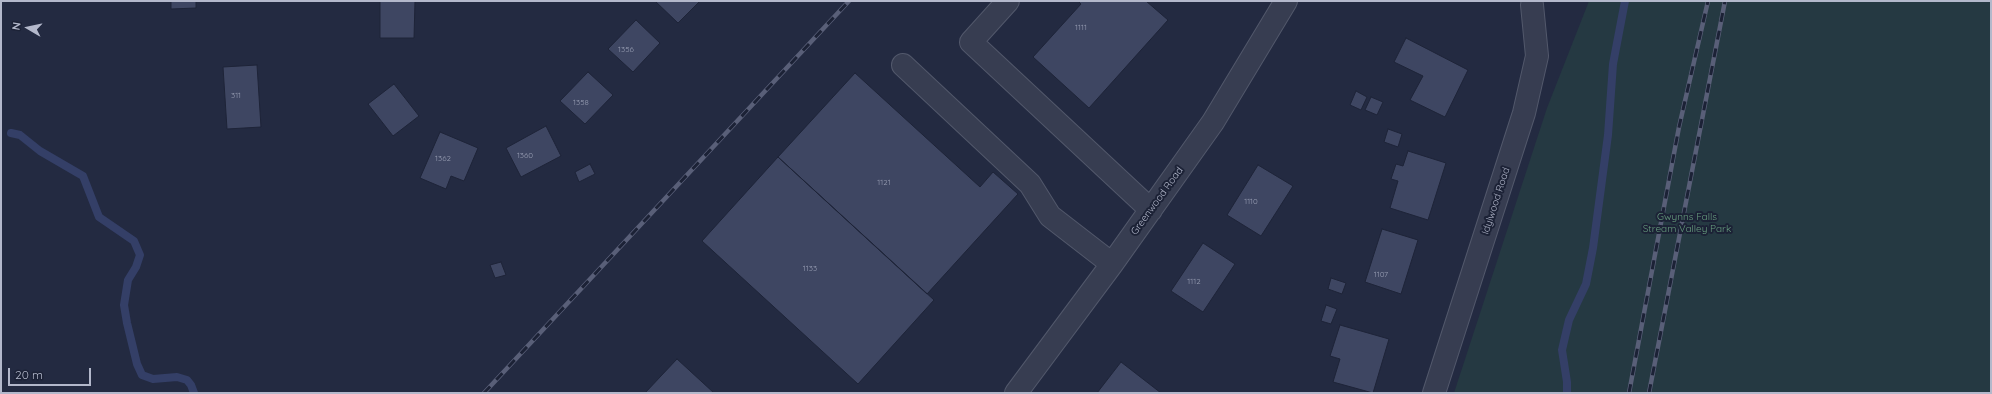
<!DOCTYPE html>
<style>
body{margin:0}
#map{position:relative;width:1992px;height:394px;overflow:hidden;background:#232a41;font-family:Quicksand,sans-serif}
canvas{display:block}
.frame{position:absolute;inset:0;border:2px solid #b3b8cb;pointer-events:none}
.north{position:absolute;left:8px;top:8px;width:40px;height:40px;-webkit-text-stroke:3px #1c2236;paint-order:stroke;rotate:279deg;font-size:11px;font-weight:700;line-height:16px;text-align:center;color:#b3b8cb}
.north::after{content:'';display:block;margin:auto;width:14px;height:18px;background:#b3b8cb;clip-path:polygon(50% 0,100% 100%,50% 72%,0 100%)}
.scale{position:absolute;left:8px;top:368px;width:83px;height:18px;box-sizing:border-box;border:2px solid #b3b8cb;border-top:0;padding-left:5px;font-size:12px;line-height:14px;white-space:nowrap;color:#b3b8cb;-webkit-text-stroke:3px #1c2236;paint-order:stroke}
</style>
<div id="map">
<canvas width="1992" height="394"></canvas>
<div class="frame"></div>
<div class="north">N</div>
<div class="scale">20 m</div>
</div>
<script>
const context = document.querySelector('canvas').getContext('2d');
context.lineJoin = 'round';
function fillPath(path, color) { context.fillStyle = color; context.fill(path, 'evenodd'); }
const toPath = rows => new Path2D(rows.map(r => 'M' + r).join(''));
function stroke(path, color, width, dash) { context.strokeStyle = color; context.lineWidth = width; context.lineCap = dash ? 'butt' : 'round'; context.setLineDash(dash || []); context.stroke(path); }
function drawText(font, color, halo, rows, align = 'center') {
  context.font = font + ' Quicksand,sans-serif'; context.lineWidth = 4; context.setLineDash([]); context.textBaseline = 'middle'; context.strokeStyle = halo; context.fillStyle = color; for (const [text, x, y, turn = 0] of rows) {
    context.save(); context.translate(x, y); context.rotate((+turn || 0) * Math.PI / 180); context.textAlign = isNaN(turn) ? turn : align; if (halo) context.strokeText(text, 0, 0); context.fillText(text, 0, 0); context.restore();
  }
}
const green = toPath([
 [1589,1,1991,1,1991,393,1454,393,1547,108]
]);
const stream = toPath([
 [11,133,20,135,40,151,83,176,99,217,134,241,140,255,136,267,128,280,124,305,127,323,137,364,142,375,153,379,177,377,187,380,191,385,194,393],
 [1567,393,1567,382,1562,350,1569,320,1586,284,1593,248,1608,135,1613,64,1625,1]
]);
const building = toPath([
 [171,1,196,1,196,8,171,9,171,1],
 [380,1,415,1,414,38,380,38,380,1],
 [655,1,700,1,678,23,655,1],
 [1078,1,1146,1,1168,20,1089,108,1033,57,1081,4,1078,1],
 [636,20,660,43,633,72,608,49,636,20],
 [1406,38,1468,70,1445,117,1410,100,1423,76,1394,62,1406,38],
 [257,65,261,127,227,129,223,67,257,65],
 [588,72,613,95,585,124,560,101,588,72],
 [855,73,980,187,993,172,1018,194,927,294,778,157,855,73],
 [394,84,419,116,393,136,368,104,394,84],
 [1356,91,1367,97,1361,110,1350,105,1356,91],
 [1371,97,1383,102,1377,115,1365,110,1371,97],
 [546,126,561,156,521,177,506,148,546,126],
 [1388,129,1402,134,1398,147,1384,142,1388,129],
 [440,132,478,148,464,181,451,176,446,189,420,178,440,132],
 [1408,151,1446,163,1428,220,1390,208,1398,181,1391,179,1396,164,1403,166,1408,151],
 [778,157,934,300,858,384,702,241,778,157],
 [590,164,595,174,579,182,575,172,590,164],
 [1258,165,1293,186,1261,236,1227,215,1258,165],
 [1382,229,1418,240,1401,294,1365,282,1382,229],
 [1203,243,1235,264,1203,312,1171,291,1203,243],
 [501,262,506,275,495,278,490,265,501,262],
 [1331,278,1346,283,1342,294,1328,289,1331,278],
 [1326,305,1337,309,1331,324,1321,321,1326,305],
 [1340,325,1389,339,1373,393,1333,382,1340,359,1330,356,1340,325],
 [677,359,714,393,645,393,677,359],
 [1121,362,1161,393,1097,393,1121,362]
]);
const minor = toPath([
 [1008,1,971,42,1151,210],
 [903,65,1030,184,1050,216,1112,264],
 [1016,393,1112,264,1213,122,1286,1],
 [1434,393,1524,113,1537,56,1532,5]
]);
const rail = toPath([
 [484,393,849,1],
 [1629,393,1679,127,1708,1],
 [1649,393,1725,1]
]);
const numberNames = [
 ["1111",1081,28],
 ["1356",626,50],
 ["311",236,96],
 ["1358",581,103],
 ["1360",525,156],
 ["1362",443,159],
 ["1121",884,183],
 ["1110",1251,202],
 ["1133",810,269],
 ["1107",1381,275],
 ["1112",1194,282]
];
const streetNames = [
 ["Greenwood Road",1157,201,-54],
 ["Idylwood Road",1496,201,-72]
];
const parkNames = [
 ["Gwynns Falls",1687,217],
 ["Stream Valley Park",1687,229]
];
fillPath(green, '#253942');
stroke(stream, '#343f67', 8);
fillPath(building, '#3e4662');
stroke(building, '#1e2438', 1);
stroke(minor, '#52586b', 24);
stroke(minor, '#373d51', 22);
stroke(rail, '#595f78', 4.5);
stroke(rail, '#1c2236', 3, [9]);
drawText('8px', '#969cb1', null, numberNames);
drawText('10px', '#b3b8cb', '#1c2236', streetNames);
drawText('10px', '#689e7f', '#1c2236', parkNames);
</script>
